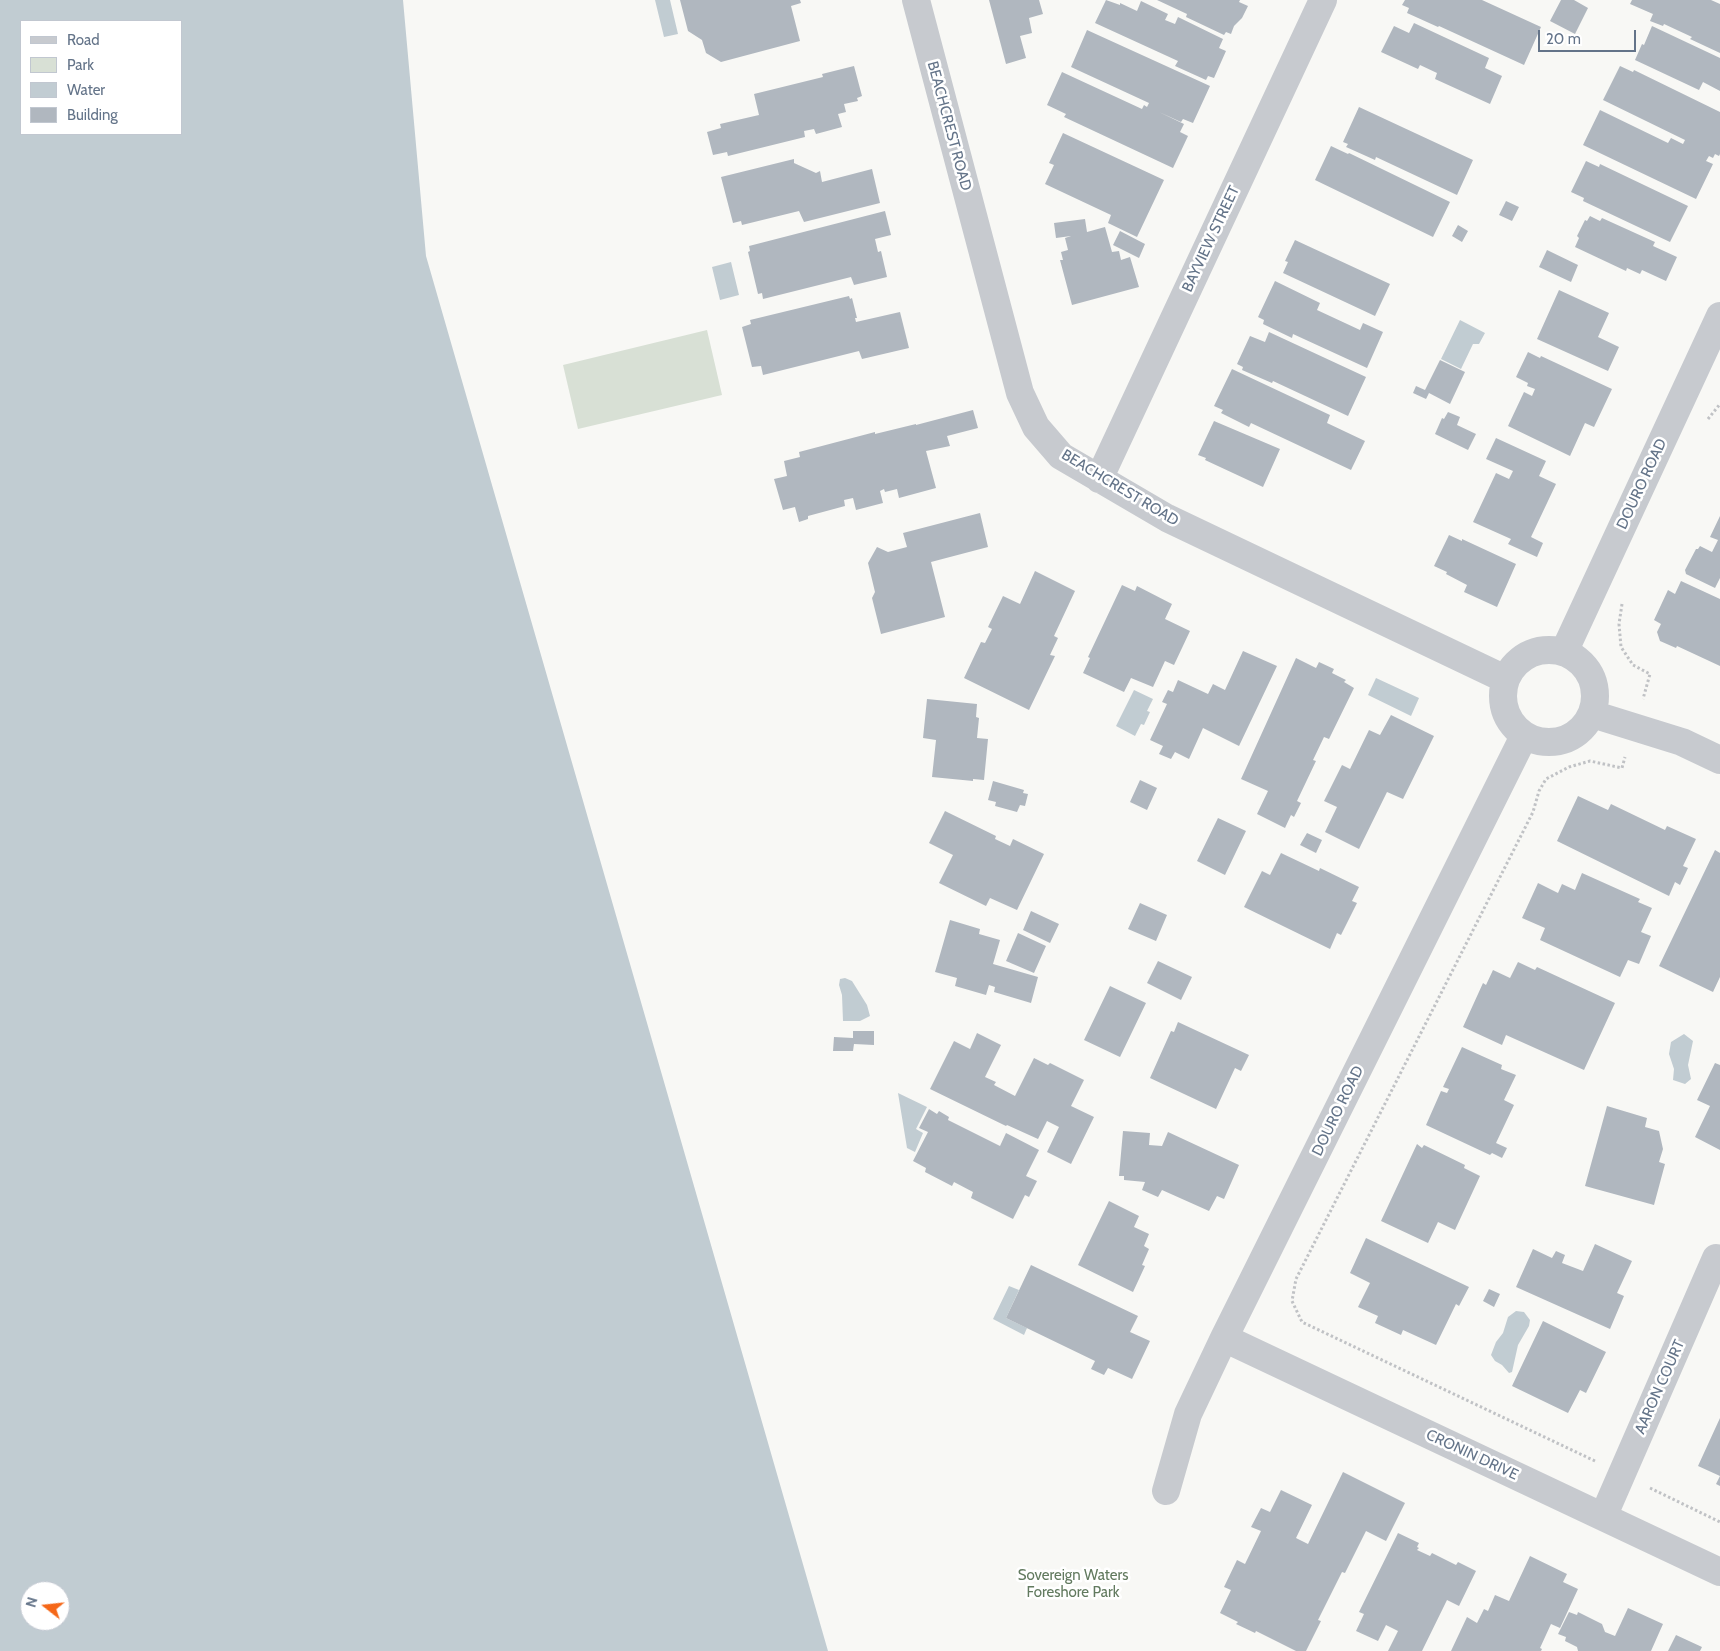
<!DOCTYPE html>
<style>
body{margin:0}
#map{position:relative;width:1720px;height:1651px;overflow:hidden;background:#f8f8f5;font-family:Cabin,sans-serif}
canvas{display:block}
.legend{position:absolute;left:20px;top:20px;width:162px;height:115px;box-sizing:border-box;background:#fff;border:1px solid #c1c7d0;margin:0;padding:6px 9px;list-style:none;font-size:15px;color:#647489}
.legend li{display:flex;align-items:center;gap:10px;height:25px}
.legend b{width:25px;border:1px solid #c1c7d0}
.north{position:absolute;left:20px;top:1581px;width:50px;height:50px;box-sizing:border-box;background:#fff;border:1px solid #c1c7d0;border-radius:50%;rotate:286deg;font-size:14px;font-weight:700;line-height:20px;text-align:center;color:#647489}
.north::after{content:'';display:block;margin:auto;width:18px;height:22px;background:#f56718;clip-path:polygon(50% 0,100% 100%,50% 72%,0 100%)}
.scale{position:absolute;left:1538px;top:30px;width:98px;height:22px;box-sizing:border-box;border:2px solid #647489;border-top:0;padding-left:6px;font-size:15px;line-height:18px;white-space:nowrap;color:#647489;-webkit-text-stroke:4px #fff;paint-order:stroke}
</style>
<div id="map">
<canvas width="1720" height="1651"></canvas>
<ul class="legend">
<li><b style="height:6px;background:#c7cacf"></b>Road</li>
<li><b style="height:14px;background:#d8e0d5"></b>Park</li>
<li><b style="height:14px;background:#c1ccd2"></b>Water</li>
<li><b style="height:14px;background:#b0b7bf"></b>Building</li>
</ul>
<div class="north">N</div>
<div class="scale">20 m</div>
</div>
<script>
const context = document.querySelector('canvas').getContext('2d');
context.lineJoin = 'round';
function fillPath(path, color) { context.fillStyle = color; context.fill(path, 'evenodd'); }
const toPath = rows => new Path2D(rows.map(r => 'M' + r).join(''));
function stroke(path, color, width, dash) { context.strokeStyle = color; context.lineWidth = width; context.lineCap = dash ? 'butt' : 'round'; context.setLineDash(dash || []); context.stroke(path); }
function drawText(font, color, halo, rows, align = 'center') {
  context.font = font + ' Cabin,sans-serif'; context.lineWidth = 5; context.setLineDash([]); context.textBaseline = 'middle'; context.strokeStyle = halo; context.fillStyle = color; for (const [text, x, y, turn = 0] of rows) {
    context.save(); context.translate(x, y); context.rotate((+turn || 0) * Math.PI / 180); context.textAlign = isNaN(turn) ? turn : align; if (halo) context.strokeText(text, 0, 0); context.fillText(text, 0, 0); context.restore();
  }
}
const green = toPath([
 [707,330,722,395,578,429,563,365]
]);
const water = toPath([
 [0,0,403,0,426,256,828,1651,0,1651],
 [21,21,181,21,181,134,21,134],
 [30,1591,60,1591,60,1621,30,1621],
 [655,0,670,0,678,34,664,37],
 [731,262,739,295,720,300,712,267],
 [1460,320,1485,333,1479,344,1473,344,1461,369,1441,359],
 [1376,678,1419,698,1411,716,1368,695],
 [1134,690,1153,699,1147,711,1150,712,1144,725,1141,724,1135,736,1116,726],
 [845,978,852,981,867,1005,870,1016,860,1021,843,1021,842,995,839,985,840,979],
 [1684,1034,1693,1041,1688,1065,1691,1079,1685,1084,1673,1080,1674,1069,1669,1054,1671,1042],
 [898,1093,927,1107,916,1129,923,1133,915,1152,907,1148],
 [1009,1286,1019,1290,1006,1318,1027,1328,1024,1335,993,1319],
 [1516,1311,1524,1312,1530,1320,1529,1326,1518,1345,1512,1372,1509,1373,1502,1365,1495,1361,1491,1355,1496,1342,1503,1333,1508,1317]
]);
const building = toPath([
 [680,0,800,0,801,3,791,6,800,41,721,62,706,53,702,40,688,31],
 [989,0,1039,0,1043,14,1029,18,1032,33,1020,36,1026,58,1006,64],
 [1106,0,1120,5,1120,3,1137,11,1141,1,1168,14,1165,20,1175,24,1178,17,1223,39,1219,48,1226,51,1214,78,1208,76,1206,80,1175,66,1178,61,1095,23],
 [1157,0,1240,0,1239,2,1248,6,1242,18,1234,26,1231,34,1226,32,1224,35,1186,17,1187,14],
 [1405,0,1482,0,1541,27,1524,65,1439,26,1438,27,1407,13,1409,8,1402,5],
 [1561,0,1574,0,1588,8,1575,34,1550,21],
 [1632,0,1711,0,1720,4,1720,53,1690,39,1692,37,1664,24,1663,26,1650,21,1653,14,1630,4],
 [1414,23,1489,58,1485,68,1502,76,1490,104,1435,79,1437,73,1420,65,1418,69,1381,52,1394,26,1409,33],
 [1652,26,1720,58,1720,91,1703,82,1699,90,1635,60,1642,44,1644,45],
 [1087,30,1210,86,1193,123,1183,119,1181,122,1159,112,1184,124,1180,132,1188,136,1173,168,1064,117,1066,114,1047,105,1062,72,1142,109,1144,105,1147,107,1149,103,1071,67],
 [854,66,862,96,857,98,858,101,844,104,846,112,838,114,842,127,816,134,814,129,804,131,805,137,728,156,727,152,713,155,707,132,721,128,720,124,759,115,754,94,823,77,822,74],
 [1620,66,1633,72,1634,70,1720,112,1720,154,1719,156,1715,154,1713,158,1709,156,1706,161,1713,164,1696,199,1583,145,1600,110,1668,143,1671,138,1683,144,1685,140,1603,100],
 [1359,107,1473,160,1457,195,1376,157,1375,160,1346,147,1348,144,1343,142],
 [1063,133,1164,180,1137,237,1108,223,1111,215,1045,184,1054,165,1049,163],
 [1331,146,1348,154,1349,153,1450,202,1433,237,1315,180],
 [794,159,794,163,816,173,820,171,822,182,872,169,880,203,804,222,799,211,742,225,741,221,733,223,721,177],
 [1586,161,1599,167,1600,164,1688,206,1670,242,1583,201,1584,198,1571,192],
 [1506,201,1519,207,1512,221,1499,215],
 [885,211,891,235,875,239,878,252,881,251,887,277,854,285,851,277,763,299,762,293,758,294,748,252,750,251,749,246],
 [1590,216,1600,221,1602,218,1655,242,1653,246,1677,257,1666,281,1642,270,1640,274,1627,268,1626,271,1575,247,1579,238,1577,236,1585,220,1587,221],
 [1085,219,1087,232,1105,227,1112,252,1119,251,1121,260,1130,257,1139,287,1072,305,1060,260,1063,260,1061,252,1068,250,1065,238,1071,236,1056,238,1054,223],
 [1458,225,1468,231,1462,242,1452,236],
 [1120,231,1145,244,1139,258,1113,245],
 [1295,240,1390,284,1375,316,1283,273,1288,262,1285,261],
 [1547,250,1578,265,1571,282,1539,267],
 [1275,281,1320,303,1317,310,1360,330,1363,323,1383,332,1367,368,1293,334,1292,338,1263,324,1264,320,1258,317],
 [1559,290,1609,313,1598,337,1619,347,1608,371,1537,339],
 [849,296,850,299,852,298,857,318,855,318,856,322,900,312,909,348,862,359,859,351,763,375,761,366,752,367,742,327,751,324,750,320],
 [1269,332,1366,377,1348,416,1273,381,1272,383,1242,370,1243,367,1237,364,1250,336,1265,342],
 [1528,352,1540,358,1541,356,1612,389,1594,427,1585,423,1570,456,1508,426,1524,392,1532,396,1535,389,1527,386,1528,383,1516,377],
 [1440,360,1465,372,1450,404,1429,393,1426,399,1413,393,1416,386,1425,390],
 [1232,369,1330,415,1327,423,1365,441,1351,470,1251,423,1249,427,1221,413,1223,410,1214,406],
 [973,410,978,428,947,436,950,446,926,451,936,488,899,498,897,489,885,492,884,489,880,491,883,503,856,510,853,498,844,500,845,506,808,516,808,519,799,522,795,507,783,510,774,479,787,476,784,461,800,457,799,452,875,432,875,434,916,424,916,425],
 [1448,412,1460,417,1457,425,1476,434,1468,450,1435,434,1442,418,1444,419],
 [1214,421,1280,449,1263,487,1205,460,1206,458,1198,455],
 [1496,438,1546,461,1539,476,1556,484,1531,537,1543,543,1537,557,1508,544,1511,539,1473,522,1496,473,1509,479,1513,471,1486,459],
 [980,513,988,547,931,562,945,617,881,634,872,598,875,592,868,563,877,547,888,552,907,547,903,533],
 [1720,516,1720,578,1715,588,1686,574,1685,570,1696,549,1698,549,1700,546,1712,552,1718,540,1710,537],
 [1449,535,1462,541,1462,539,1516,564,1497,607,1464,592,1467,585,1446,574,1447,572,1434,566],
 [1035,571,1075,591,1054,636,1058,638,1050,655,1055,656,1029,710,964,678,981,642,985,643,992,629,988,627,1003,596,1020,604],
 [1681,581,1720,599,1720,666,1677,646,1676,648,1660,641,1657,632,1661,624,1654,620,1668,590,1675,594],
 [1122,585,1135,591,1137,586,1172,604,1165,619,1190,631,1174,665,1165,661,1153,687,1131,678,1124,692,1083,673,1090,658,1088,657],
 [1243,651,1277,666,1239,746,1203,728,1189,759,1175,752,1171,759,1159,754,1163,746,1150,740,1167,704,1162,702,1168,690,1173,692,1178,680,1208,694,1213,684,1225,690],
 [1296,658,1316,668,1319,662,1334,669,1332,673,1346,680,1344,682,1354,688,1329,739,1324,737,1313,760,1316,761,1297,801,1301,803,1294,817,1291,815,1285,828,1257,814,1268,791,1241,779],
 [927,699,977,704,976,717,979,718,977,738,988,739,984,780,973,779,973,781,932,777,936,740,923,738],
 [1391,715,1434,736,1403,799,1387,792,1359,849,1325,832,1337,807,1324,801,1342,765,1350,769,1369,730,1380,735],
 [1140,780,1157,788,1147,810,1130,802],
 [993,781,1024,790,1023,793,1028,794,1025,806,1020,805,1017,812,995,806,996,802,988,800],
 [1578,796,1608,810,1611,804,1665,830,1667,826,1696,839,1683,866,1688,868,1680,885,1675,882,1669,896,1557,841],
 [945,811,996,836,995,839,1010,846,1013,839,1044,854,1017,910,990,898,986,906,939,883,953,855,929,843],
 [1218,818,1246,831,1225,875,1197,861],
 [1307,833,1322,840,1316,853,1300,845],
 [1715,850,1720,853,1720,977,1713,992,1659,966],
 [1281,853,1319,871,1320,868,1359,887,1352,901,1357,903,1341,935,1337,933,1330,949,1244,907,1262,871,1270,875],
 [1582,873,1640,899,1638,902,1652,908,1641,932,1651,936,1639,964,1628,960,1620,977,1540,940,1545,928,1522,918,1538,883,1558,893,1562,884,1575,890],
 [1140,903,1167,915,1156,941,1128,929],
 [1031,911,1059,924,1050,943,1023,930],
 [950,920,980,929,979,934,1000,940,993,964,1038,977,1031,1003,994,992,995,987,989,985,986,995,955,986,957,978,935,972],
 [1018,933,1046,946,1034,973,1006,961],
 [1158,961,1192,977,1181,1000,1147,983],
 [1518,962,1535,970,1537,967,1615,1003,1584,1070,1506,1035,1502,1045,1463,1027,1483,983,1486,985,1493,970,1510,978],
 [1110,986,1146,1003,1120,1057,1084,1040],
 [1178,1022,1249,1055,1241,1071,1235,1068,1216,1109,1150,1078,1171,1031,1174,1032],
 [853,1031,874,1031,874,1045,854,1044,853,1051,833,1051,834,1037,853,1038],
 [977,1033,1001,1045,985,1077,996,1082,994,1085,1015,1096,1034,1058,1048,1065,1050,1063,1084,1080,1071,1106,1094,1117,1071,1164,1047,1152,1059,1127,1047,1121,1038,1139,1007,1125,1006,1126,930,1089,954,1041,970,1049],
 [1462,1047,1502,1065,1501,1069,1516,1075,1504,1100,1514,1105,1496,1143,1507,1148,1502,1158,1492,1153,1490,1155,1426,1125,1441,1091,1447,1093,1449,1089,1443,1087],
 [1715,1063,1720,1065,1720,1150,1695,1137,1710,1106,1697,1100],
 [1607,1106,1647,1118,1645,1127,1659,1131,1663,1149,1659,1162,1665,1164,1654,1205,1585,1186],
 [929,1109,937,1114,939,1111,949,1117,948,1120,1000,1146,1006,1133,1039,1150,1026,1176,1037,1181,1029,1197,1025,1195,1013,1219,971,1198,973,1192,954,1182,952,1186,925,1172,926,1168,913,1161,928,1132,919,1128],
 [1123,1131,1150,1133,1149,1145,1162,1146,1168,1132,1239,1165,1224,1199,1217,1196,1209,1211,1162,1190,1158,1197,1142,1190,1145,1182,1124,1180,1124,1176,1119,1176],
 [1417,1144,1422,1148,1424,1145,1465,1165,1464,1168,1480,1176,1455,1230,1438,1222,1428,1243,1381,1221],
 [1109,1201,1139,1216,1134,1227,1149,1234,1144,1246,1149,1249,1142,1265,1145,1266,1133,1292,1078,1265],
 [1366,1238,1469,1287,1459,1306,1456,1304,1436,1345,1403,1330,1401,1335,1375,1323,1378,1316,1358,1307,1370,1283,1350,1273],
 [1595,1244,1632,1261,1617,1293,1624,1296,1610,1329,1516,1287,1533,1249,1552,1258,1556,1251,1565,1255,1562,1263,1583,1271],
 [1031,1265,1138,1316,1130,1332,1150,1341,1132,1379,1108,1368,1104,1375,1091,1369,1095,1361,1006,1318],
 [1489,1289,1500,1294,1494,1307,1483,1301],
 [1543,1321,1606,1352,1586,1393,1580,1390,1568,1413,1512,1386],
 [1720,1418,1720,1486,1716,1484,1720,1476,1698,1466],
 [1343,1472,1405,1503,1386,1541,1366,1531,1345,1573,1342,1572,1318,1620,1321,1621,1306,1651,1296,1651,1256,1631,1255,1633,1236,1624,1238,1622,1220,1613,1231,1590,1224,1587,1237,1560,1245,1564,1261,1531,1251,1527,1261,1508,1270,1512,1281,1490,1312,1505,1296,1538,1308,1544],
 [1398,1533,1419,1543,1417,1547,1419,1548,1417,1550,1430,1556,1432,1553,1456,1565,1458,1562,1476,1571,1459,1606,1447,1600,1422,1651,1388,1651,1398,1631,1386,1625,1378,1641,1356,1631,1364,1614,1359,1612],
 [1530,1556,1567,1574,1563,1582,1578,1589,1560,1628,1551,1624,1540,1648,1542,1649,1541,1651,1451,1651,1467,1617,1477,1623,1484,1609,1488,1611,1495,1595,1509,1601],
 [1628,1608,1663,1624,1651,1651,1578,1651,1577,1647,1565,1641,1566,1637,1558,1634,1569,1612,1577,1615,1578,1612,1602,1624,1605,1632,1615,1636],
 [1676,1635,1702,1647,1700,1651,1668,1651]
]);
const path = toPath([
 [1708,419,1720,404],
 [1622,604,1619,624,1621,647,1633,665,1650,674,1643,699],
 [1595,1461,1302,1322,1292,1301,1296,1279,1533,812,1539,791,1546,779,1569,767,1590,761,1622,768,1625,757],
 [1650,1488,1720,1522]
]);
const minor = toPath([
 [916,0,1020,393,1036,427,1061,456,1167,518,1505,679],
 [1099,479,1323,0],
 '1503 696a46 46 0 1 1 92 0a46 46 0 1 1-92 0Z',
 [1564,652,1720,316],
 [1592,714,1682,742,1720,760],
 [1224,1338,1720,1572],
 [1166,1491,1188,1414,1224,1338,1524,736],
 [1603,1517,1716,1258]
]);
const streetNames = [
 ["BEACHCREST ROAD",949,126,75],
 ["BAYVIEW STREET",1211,239,-65],
 ["DOURO ROAD",1642,484,-65],
 ["BEACHCREST ROAD",1120,488,31],
 ["DOURO ROAD",1338,1111,-64],
 ["AARON COURT",1660,1387,-66],
 ["CRONIN DRIVE",1472,1455,25]
];
const parkNames = [
 ["Sovereign Waters",1073,1576],
 ["Foreshore Park",1073,1593]
];
fillPath(green, '#d8e0d5');
fillPath(water, '#c1ccd2');
fillPath(building, '#b0b7bf');
stroke(path, '#c0c2c5', 3, [2.5, 2.5]);
stroke(minor, '#c7cacf', 28);
drawText('15px', '#647489', '#fff', streetNames);
drawText('15px', '#627a5f', '#fff', parkNames);
</script>
